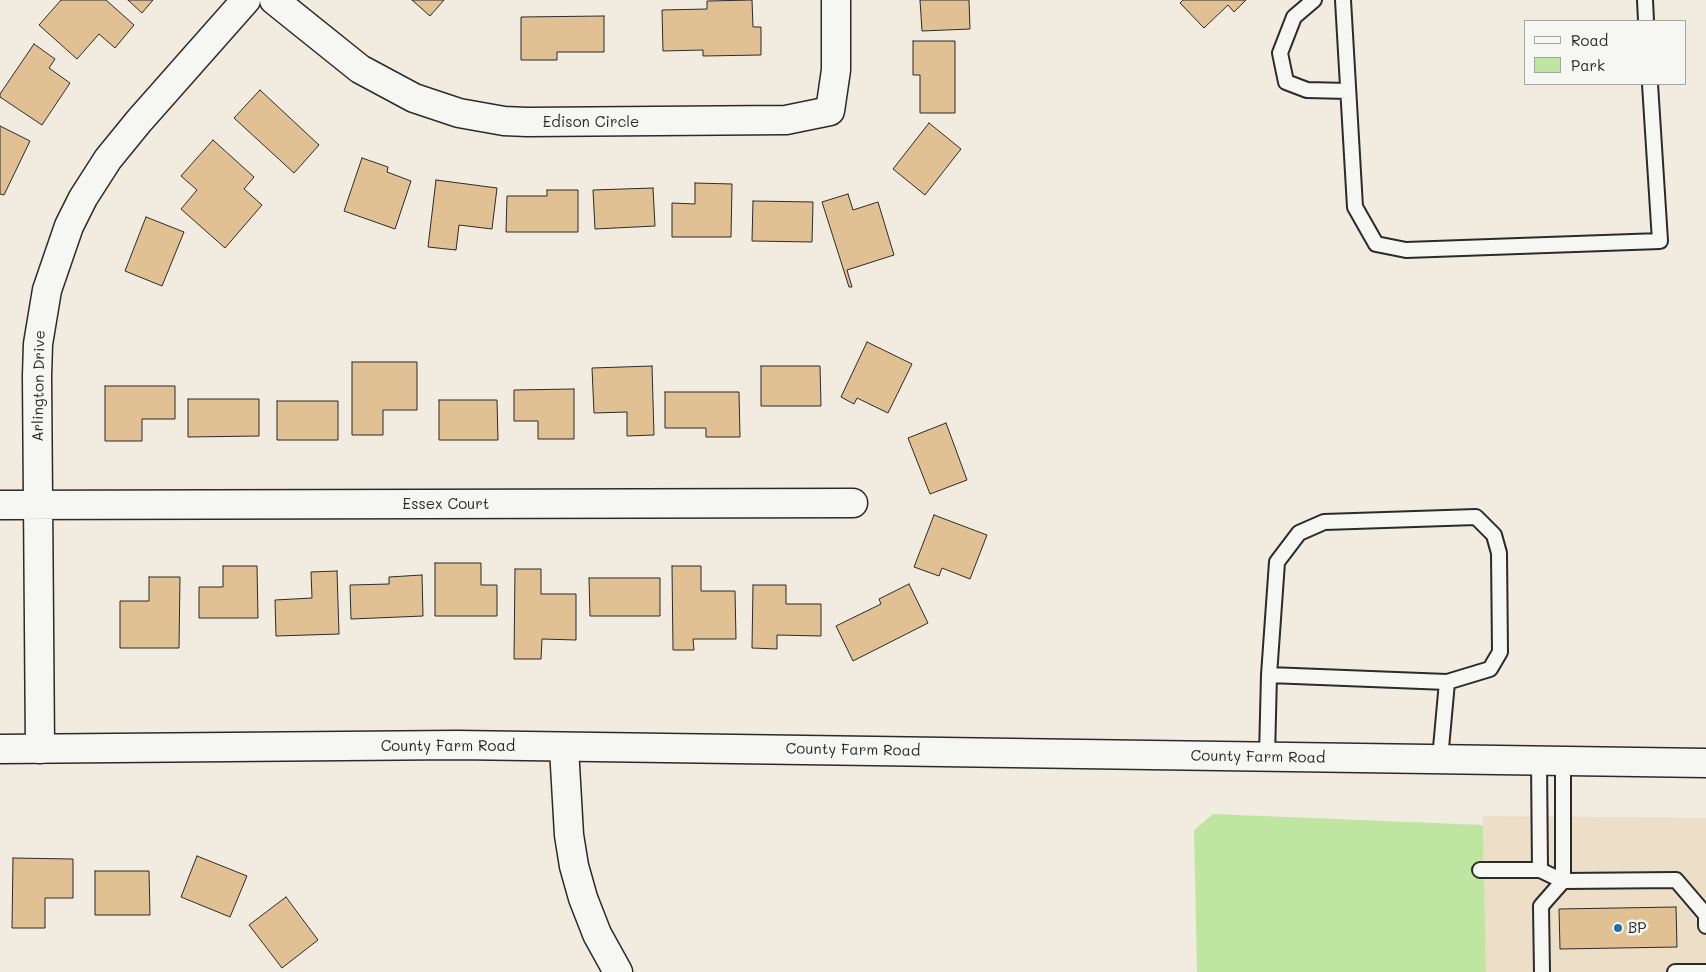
<!DOCTYPE html>
<style>
body{margin:0}
#map{position:relative;width:1706px;height:972px;overflow:hidden;background:#f2ebdf;font-family:Mali,sans-serif}
canvas{display:block}
.legend{position:absolute;left:1524px;top:20px;width:162px;height:65px;box-sizing:border-box;background:#f6f6f2;border:1px solid #a5a5a2;margin:0;padding:6px 9px;list-style:none;font-size:15px;color:#2b2b2b}
.legend li{display:flex;align-items:center;gap:10px;height:25px}
.legend b{width:25px;border:1px solid #a5a5a2}
</style>
<div id="map">
<canvas width="1706" height="972"></canvas>
<ul class="legend">
<li><b style="height:6px;background:#f6f6f2"></b>Road</li>
<li><b style="height:14px;background:#bfe6a1"></b>Park</li>
</ul>
</div>
<script>
const context = document.querySelector('canvas').getContext('2d');
context.lineJoin = 'round';
function fillPath(path, color) { context.fillStyle = color; context.fill(path, 'evenodd'); }
const toPath = rows => new Path2D(rows.map(r => 'M' + r).join(''));
function stroke(path, color, width, dash) { context.strokeStyle = color; context.lineWidth = width; context.lineCap = dash ? 'butt' : 'round'; context.setLineDash(dash || []); context.stroke(path); }
function drawText(font, color, halo, rows, align = 'center') {
  context.font = font + ' Mali,sans-serif'; context.lineWidth = 5; context.setLineDash([]); context.textBaseline = 'middle'; context.strokeStyle = halo; context.fillStyle = color; for (const [text, x, y, turn = 0] of rows) {
    context.save(); context.translate(x, y); context.rotate((+turn || 0) * Math.PI / 180); context.textAlign = isNaN(turn) ? turn : align; if (halo) context.strokeText(text, 0, 0); context.fillText(text, 0, 0); context.restore();
  }
}
const built = toPath([
 [1483,816,1706,818,1706,972,1486,972]
]);
const green = toPath([
 [1213,814,1483,825,1486,972,1197,972,1194,830]
]);
const building = toPath([
 [61,0,106,0,134,25,115,48,99,34,77,59,39,25,61,0],
 [128,0,153,0,142,13,128,0],
 [412,0,444,0,430,16,412,0],
 [752,0,753,27,761,27,761,55,703,56,703,50,663,51,662,10,707,9,707,1,752,0],
 [920,0,969,0,970,29,922,31,920,0],
 [1183,0,1246,0,1234,12,1228,5,1204,28,1180,3,1183,0],
 [604,16,604,52,557,52,557,60,521,60,521,17,604,16],
 [913,41,955,41,955,113,920,113,920,75,913,75,913,41],
 [34,44,55,59,49,68,70,83,42,125,0,97,0,94,34,44],
 [260,90,319,145,294,173,234,118,260,90],
 [929,123,961,149,925,195,893,169,929,123],
 [0,126,30,141,4,195,0,194,0,126],
 [213,140,254,177,244,189,262,205,225,248,181,209,197,190,181,176,213,140],
 [362,158,388,167,387,172,411,181,395,229,344,211,362,158],
 [436,180,497,188,492,229,459,225,456,250,428,247,436,180],
 [695,183,732,184,731,237,672,237,672,203,695,204,695,183],
 [653,188,655,226,595,229,593,190,653,188],
 [547,190,578,190,578,232,506,232,507,196,547,196,547,190],
 [848,194,853,210,878,202,894,255,847,270,852,287,849,287,822,202,848,194],
 [753,201,813,202,812,242,752,241,753,201],
 [146,217,184,232,162,286,125,271,146,217],
 [867,342,912,364,888,413,857,398,854,404,841,397,867,342],
 [352,362,417,362,417,410,383,410,383,435,352,435,352,362],
 [652,366,654,435,627,436,627,412,594,413,592,368,652,366],
 [761,366,820,366,821,406,761,406,761,366],
 [105,386,175,386,175,419,142,419,142,441,105,441,105,386],
 [574,389,574,439,538,439,538,421,514,421,514,390,574,389],
 [665,392,739,392,740,437,706,437,706,428,665,428,665,392],
 [188,399,259,399,259,436,188,437,188,399],
 [439,400,497,400,498,440,439,440,439,400],
 [277,401,338,401,338,440,277,440,277,401],
 [946,423,967,480,930,494,908,438,946,423],
 [934,515,987,535,970,579,942,568,939,576,914,567,934,515],
 [435,563,481,563,481,585,497,585,497,616,435,616,435,563],
 [223,566,257,566,258,618,199,618,199,587,223,587,223,566],
 [672,566,701,566,701,591,735,591,736,639,693,639,694,650,673,650,672,566],
 [515,569,541,569,541,594,576,594,576,640,542,639,541,659,514,659,515,569],
 [337,571,339,634,276,636,275,600,312,598,311,572,337,571],
 [422,575,423,616,351,619,350,585,389,584,389,577,422,575],
 [149,577,180,577,179,648,120,648,120,601,149,601,149,577],
 [589,578,660,578,660,616,590,616,589,578],
 [909,584,928,623,853,661,836,626,881,604,879,599,909,584],
 [753,585,786,585,786,604,821,604,821,636,777,635,777,649,752,648,753,585],
 [197,856,247,876,230,917,181,897,197,856],
 [13,858,73,859,73,898,45,898,45,928,12,928,13,858],
 [95,871,149,871,150,915,95,915,95,871],
 [286,897,318,940,282,968,249,925,286,897],
 [1676,907,1677,947,1560,949,1559,909,1676,907]
]);
const service = toPath([
 [1314,0,1294,17,1280,53,1286,82,1307,90,1348,91],
 [1343,0,1355,207,1376,244,1406,250,1660,241,1650,84],
 [1645,0,1646,21],
 [1269,675,1447,682],
 [1267,756,1269,675,1277,562,1299,533,1324,522,1476,517,1494,535,1499,553,1500,652,1490,669,1447,682,1440,759],
 [1539,761,1540,870],
 [1480,870,1540,870,1563,881,1676,880,1706,915,1706,926],
 [1542,972,1541,906,1563,881,1563,762],
 [1675,972,1706,972]
]);
const minor = toPath([
 [274,0,360,69,414,98,459,113,504,121,527,122,786,120,830,111,836,70,836,0],
 [0,505,853,503],
 [564,748,569,835,574,866,583,898,597,934,618,972],
 [40,749,37,376,38,344,47,290,69,226,83,198,108,159,139,121,246,0]
]);
const secondary = toPath([
 [0,749,457,745,1706,763]
]);
const markers = [
 [1618,928,5,"#1f6fb2"]
];
const streetNames = [
 ["Edison Circle",591,122],
 ["Arlington Drive",39,386,-89],
 ["Essex Court",446,504],
 ["County Farm Road",448,746],
 ["County Farm Road",853,750,1],
 ["County Farm Road",1258,757,1]
];
const poiNames = [
 ["BP",1628,928]
];
fillPath(built, '#eddec8');
fillPath(green, '#bfe6a1');
fillPath(building, '#e1c093');
stroke(building, '#2b2b2b', 1);
stroke(service, '#2b2b2b', 18);
stroke(minor, '#2b2b2b', 31);
stroke(secondary, '#2b2b2b', 31);
stroke(service, '#f6f6f2', 14);
stroke(minor, '#f6f6f2', 28);
stroke(secondary, '#f6f6f2', 28);
for (const [x, y, r, color] of markers) { const dot = new Path2D(); dot.arc(x, y, r, 0, 2 * Math.PI); context.fillStyle = color; context.fill(dot); stroke(dot, '#f6f6f2', 2); }
drawText('15px', '#2b2b2b', '#f6f6f2', streetNames);
drawText('15px', '#2b2b2b', '#f6f6f2', poiNames, 'left');
</script>
